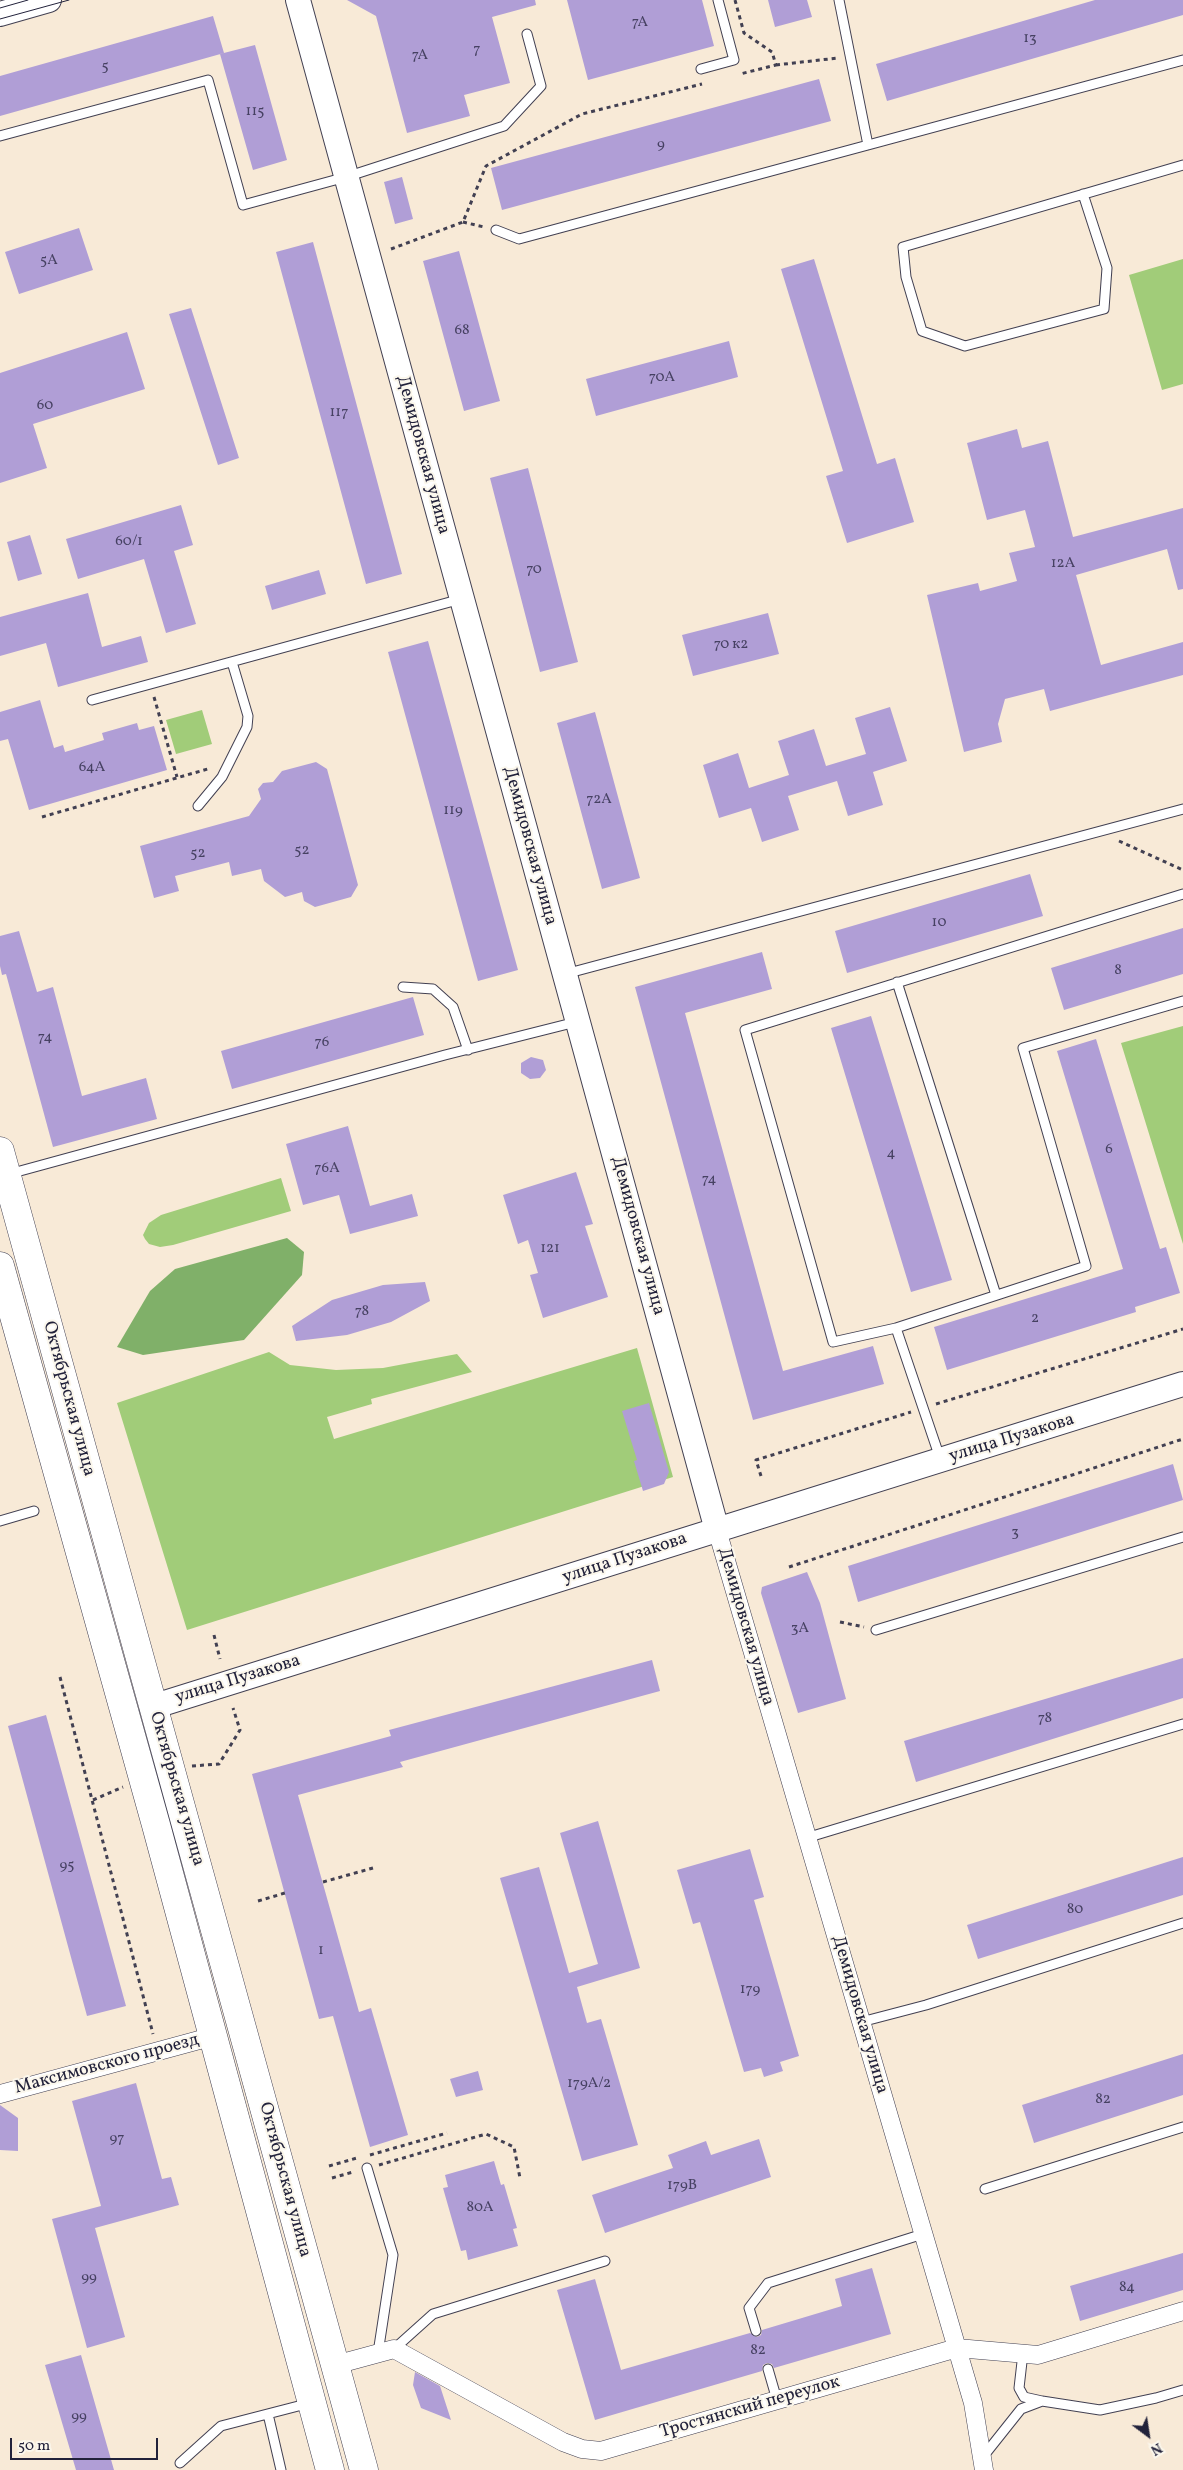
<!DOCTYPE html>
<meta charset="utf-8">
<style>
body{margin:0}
#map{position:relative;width:1183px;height:2470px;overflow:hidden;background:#f8ead7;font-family:Vollkorn,serif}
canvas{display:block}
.north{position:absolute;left:1123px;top:2410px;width:50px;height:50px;-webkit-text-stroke:4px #fbf7ec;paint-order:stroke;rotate:149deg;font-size:14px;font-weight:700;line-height:20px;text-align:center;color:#22223b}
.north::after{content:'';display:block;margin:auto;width:18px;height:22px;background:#22223b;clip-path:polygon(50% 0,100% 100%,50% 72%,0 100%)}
.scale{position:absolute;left:10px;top:2438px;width:148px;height:22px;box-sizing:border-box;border:2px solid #22223b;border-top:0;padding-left:6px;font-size:15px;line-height:18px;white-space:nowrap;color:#22223b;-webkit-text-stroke:4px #fbf7ec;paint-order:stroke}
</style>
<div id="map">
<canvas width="1183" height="2470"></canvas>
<div class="north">N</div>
<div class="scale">50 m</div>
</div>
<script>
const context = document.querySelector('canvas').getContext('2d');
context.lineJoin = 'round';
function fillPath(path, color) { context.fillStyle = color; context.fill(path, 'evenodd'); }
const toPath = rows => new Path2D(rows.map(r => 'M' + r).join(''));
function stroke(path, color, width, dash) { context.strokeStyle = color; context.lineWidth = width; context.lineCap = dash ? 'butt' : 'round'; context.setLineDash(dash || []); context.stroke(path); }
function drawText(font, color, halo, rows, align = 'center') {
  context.font = font + ' Vollkorn,serif'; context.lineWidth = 4; context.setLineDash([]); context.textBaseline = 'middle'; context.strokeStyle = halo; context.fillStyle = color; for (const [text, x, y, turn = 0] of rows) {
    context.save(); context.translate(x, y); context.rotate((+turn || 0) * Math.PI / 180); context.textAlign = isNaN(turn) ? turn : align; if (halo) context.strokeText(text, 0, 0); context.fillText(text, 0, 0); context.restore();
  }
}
const green = toPath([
 [1183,259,1183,384,1162,390,1129,275],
 [202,710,212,744,176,754,166,720],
 [1183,1026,1183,1244,1121,1043],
 [281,1178,291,1211,173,1245,160,1247,149,1244,145,1239,143,1235,149,1223,161,1215],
 [637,1348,673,1477,187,1630,117,1403,269,1352,290,1365,336,1370,383,1368,457,1354,472,1372,371,1399,372,1404,327,1417,334,1439]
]);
const forest = toPath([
 [287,1238,304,1252,302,1275,244,1340,143,1355,117,1347,150,1291,175,1269]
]);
const building = toPath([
 [347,0,535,0,536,5,492,17,510,83,464,95,470,116,407,133,376,16],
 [567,0,702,0,714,46,588,80],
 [768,0,807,0,812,17,775,27],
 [1095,0,1183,0,1183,15,887,101,876,64],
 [213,16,224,53,0,116,0,76],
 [255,45,287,160,253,170,220,54],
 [819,79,831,121,502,210,491,168],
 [402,177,413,219,395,224,384,182],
 [79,228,93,270,19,294,5,252],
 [313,242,402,574,366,584,276,252],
 [459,251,500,401,464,411,423,261],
 [814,259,877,464,895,458,914,522,847,543,826,476,843,471,781,269],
 [191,308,239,458,218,465,169,314],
 [127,332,145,389,33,424,47,468,0,483,0,373],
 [729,341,738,377,596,416,586,379],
 [1017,429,1022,448,1048,441,1073,537,1183,508,1183,589,1178,590,1167,549,1076,575,1101,665,1183,642,1183,675,1050,711,1044,689,1005,699,998,724,1002,742,964,752,927,595,978,583,980,591,1017,581,1009,553,1035,547,1025,510,987,520,967,443],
 [528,468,578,662,540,672,490,478],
 [181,505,193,545,174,551,196,624,166,633,144,559,78,579,66,539],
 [30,535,42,574,18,581,7,542],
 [319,570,326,594,272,610,265,586],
 [88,593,102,647,141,636,148,662,58,687,46,643,0,656,0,617],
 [768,613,779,654,693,676,682,635],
 [428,641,518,970,478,981,388,652],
 [40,700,54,748,63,745,65,752,104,740,102,733,137,723,139,730,154,726,167,770,29,810,8,739,0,741,0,712],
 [890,707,907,761,873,772,883,805,848,816,837,781,788,796,799,830,762,842,751,808,719,818,703,765,738,753,749,788,789,775,778,741,814,729,826,766,866,754,855,718],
 [595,712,640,878,602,889,557,723],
 [316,762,327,769,358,885,351,897,315,907,304,901,302,892,285,897,264,881,261,869,232,876,229,862,175,876,179,891,154,898,140,846,249,816,261,799,258,789,263,783,273,782,282,771],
 [1030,874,1043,916,847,973,835,931],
 [1183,928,1183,974,1064,1010,1051,968],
 [19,931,37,992,53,987,82,1096,146,1078,157,1119,53,1147,6,974,2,975,0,966,0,936],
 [762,952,772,989,685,1013,783,1371,873,1346,884,1384,753,1420,635,987],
 [413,997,424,1035,232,1089,221,1051],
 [871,1016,952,1280,911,1292,831,1028],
 [1096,1039,1160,1249,1166,1247,1180,1293,1135,1307,1136,1312,947,1370,934,1327,1123,1269,1057,1051],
 [531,1057,543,1060,546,1070,540,1078,530,1079,521,1073,521,1063],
 [348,1126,370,1206,412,1194,418,1216,350,1234,339,1195,303,1205,286,1144],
 [576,1172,593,1224,585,1226,608,1297,543,1318,530,1275,538,1273,528,1240,518,1244,503,1195],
 [425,1282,430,1301,391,1322,347,1335,296,1341,292,1326,332,1300,383,1285],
 [649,1403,669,1472,664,1484,643,1491,634,1461,637,1460,622,1411],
 [1173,1464,1183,1500,858,1602,848,1566],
 [807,1572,820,1603,846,1699,798,1713,761,1593,762,1587],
 [1183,1658,1183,1698,916,1782,904,1741],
 [652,1660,660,1691,400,1762,403,1767,298,1795,359,2012,371,2008,408,2135,370,2147,333,2016,319,2019,252,1774,391,1736,389,1730],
 [46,1715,126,2006,87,2016,8,1726],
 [598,1821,640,1968,577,1987,587,2023,601,2019,638,2145,582,2161,500,1878,539,1867,569,1973,598,1964,560,1833],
 [750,1849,764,1897,754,1900,799,2056,780,2062,783,2071,764,2077,761,2068,744,2072,700,1922,693,1924,677,1870],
 [1183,1857,1183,1895,978,1959,967,1925],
 [1183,2054,1183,2095,1034,2143,1022,2105],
 [478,2071,483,2090,456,2097,450,2079],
 [136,2083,162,2179,171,2177,179,2205,95,2228,125,2337,87,2348,52,2219,101,2206,72,2101],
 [0,2105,18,2118,18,2151,0,2150],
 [759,2139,771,2177,605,2233,592,2195,673,2168,668,2155,706,2141,711,2155],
 [494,2161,501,2185,504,2184,517,2228,513,2229,518,2246,468,2260,466,2250,461,2251,443,2188,448,2187,445,2175],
 [1183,2253,1183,2290,1080,2321,1070,2286],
 [872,2268,891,2334,774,2368,772,2364,767,2363,763,2365,762,2371,595,2420,557,2290,595,2279,621,2370,750,2333,757,2337,761,2335,762,2330,842,2306,835,2279],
 [81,2355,114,2470,76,2470,45,2365],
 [415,2372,440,2386,451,2420,421,2408,413,2385]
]);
const path = toPath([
 [735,0,744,33,772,52,776,65,740,74],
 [776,65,838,58],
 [463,222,484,227],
 [391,249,463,222,486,166,582,114,702,84],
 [154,697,177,777],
 [42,817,211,768],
 [1119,841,1183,870],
 [936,1404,1183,1329],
 [761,1476,756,1460,911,1412],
 [789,1567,1183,1439],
 [840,1622,864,1627],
 [214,1635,220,1659],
 [60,1677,153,2034],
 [192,1766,219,1764,240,1730,233,1708],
 [93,1800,123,1787],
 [323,1882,373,1868],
 [258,1901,285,1893],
 [370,2155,447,2133],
 [379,2165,486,2134,514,2147,520,2178],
 [329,2166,357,2158],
 [332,2178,353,2172]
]);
const lane = toPath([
 [701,69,734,60,718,0],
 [0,136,208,80,243,205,346,177,504,126,541,86,527,34],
 [868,145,1183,60],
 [1083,194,1107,268,1104,309,965,346,922,331,906,277,903,247,1183,165],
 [496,230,519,239,868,145,839,0],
 [92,700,461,599],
 [198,806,222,777,247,727,248,716,232,662],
 [565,974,1183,809],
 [897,982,996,1295],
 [403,987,433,989,453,1007,468,1050],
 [9,1174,445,1055,576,1022],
 [896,1328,1086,1266,1023,1048,1183,1001],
 [940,1458,896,1328,833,1342,745,1030,1183,894],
 [0,1521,34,1511],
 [876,1630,1183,1537],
 [806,1838,1183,1724],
 [861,2022,926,2005,1183,1923],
 [367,2168,393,2255,378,2353],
 [985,2189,1183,2127],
 [756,2331,749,2308,768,2283,923,2234],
 [394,2349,433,2314,605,2261],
 [1023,2353,1019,2388,1024,2397,1042,2401],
 [768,2369,777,2400],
 [268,2414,281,2470],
 [982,2458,1021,2409,1042,2401,1100,2410,1156,2398,1183,2390],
 [180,2463,221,2426,310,2403]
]);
const street = toPath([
 [717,1530,973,2403,984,2470],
 [0,2094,214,2036],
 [335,2365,394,2349,563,2442,582,2449,601,2451,957,2348,1038,2355,1183,2311]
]);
const secondary = toPath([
 [298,0,717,1530],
 [0,14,49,0],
 [152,1707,1183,1384]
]);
const primary = toPath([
 [0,1151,364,2470],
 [0,1266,156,1825,330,2470]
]);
const tram = toPath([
 [0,8,28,0],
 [0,19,69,0]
]);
const numberNames = [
 ["7А",640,23],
 ["13",1030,39],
 ["7",477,50],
 ["7А",420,56],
 ["5",105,67],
 ["115",255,112],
 ["9",661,145],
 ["5А",49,261],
 ["68",462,331],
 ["70А",662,378],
 ["60",45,406],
 ["117",339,413],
 ["60/1",129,542],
 ["12А",1063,564],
 ["70",534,570],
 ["70 к2",731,645],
 ["64А",92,768],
 ["72А",599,800],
 ["119",453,811],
 ["52",302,851],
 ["52",198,854],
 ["10",939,923],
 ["8",1118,971],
 ["74",45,1038],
 ["76",322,1043],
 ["6",1109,1150],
 ["4",891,1154],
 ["76А",327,1169],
 ["74",709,1180],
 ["121",550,1249],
 ["78",362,1312],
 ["2",1035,1319],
 ["3",1015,1533],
 ["3А",800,1629],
 ["78",1045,1719],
 ["95",67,1866],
 ["80",1075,1910],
 ["1",321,1951],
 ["179",750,1990],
 ["179А/2",589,2084],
 ["82",1103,2100],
 ["97",117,2139],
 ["179В",682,2186],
 ["80А",480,2208],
 ["99",89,2278],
 ["84",1127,2288],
 ["82",758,2351],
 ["99",79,2417]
];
const streetNames = [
 ["Демидовская улица",422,455,75],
 ["Демидовская улица",529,846,75],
 ["Демидовская улица",637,1236,75],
 ["Октябрьская улица",68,1399,75],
 ["улица Пузакова",1012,1439,-17],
 ["улица Пузакова",625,1559,-18],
 ["Демидовская улица",745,1627,74],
 ["улица Пузакова",238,1680,-17],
 ["Октябрьская улица",176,1789,74],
 ["Демидовская улица",859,2015,74],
 ["Максимовского проезд",107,2065,-15],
 ["Октябрьская улица",284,2180,75],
 ["Тростянский переулок",750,2408,-16]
];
fillPath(green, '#a1cc79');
fillPath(forest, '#80b069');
fillPath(building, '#b09ed6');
stroke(lane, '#424052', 11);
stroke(street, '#424052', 19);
stroke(secondary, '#424052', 26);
stroke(primary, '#424052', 29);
stroke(path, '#424052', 3, [4, 4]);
stroke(lane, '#fff', 9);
stroke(street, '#fff', 18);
stroke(secondary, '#fff', 24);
stroke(primary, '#fff', 28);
stroke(tram, '#22223b', 1);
drawText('15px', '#464162', null, numberNames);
drawText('18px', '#22223b', '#fbf7ec', streetNames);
</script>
